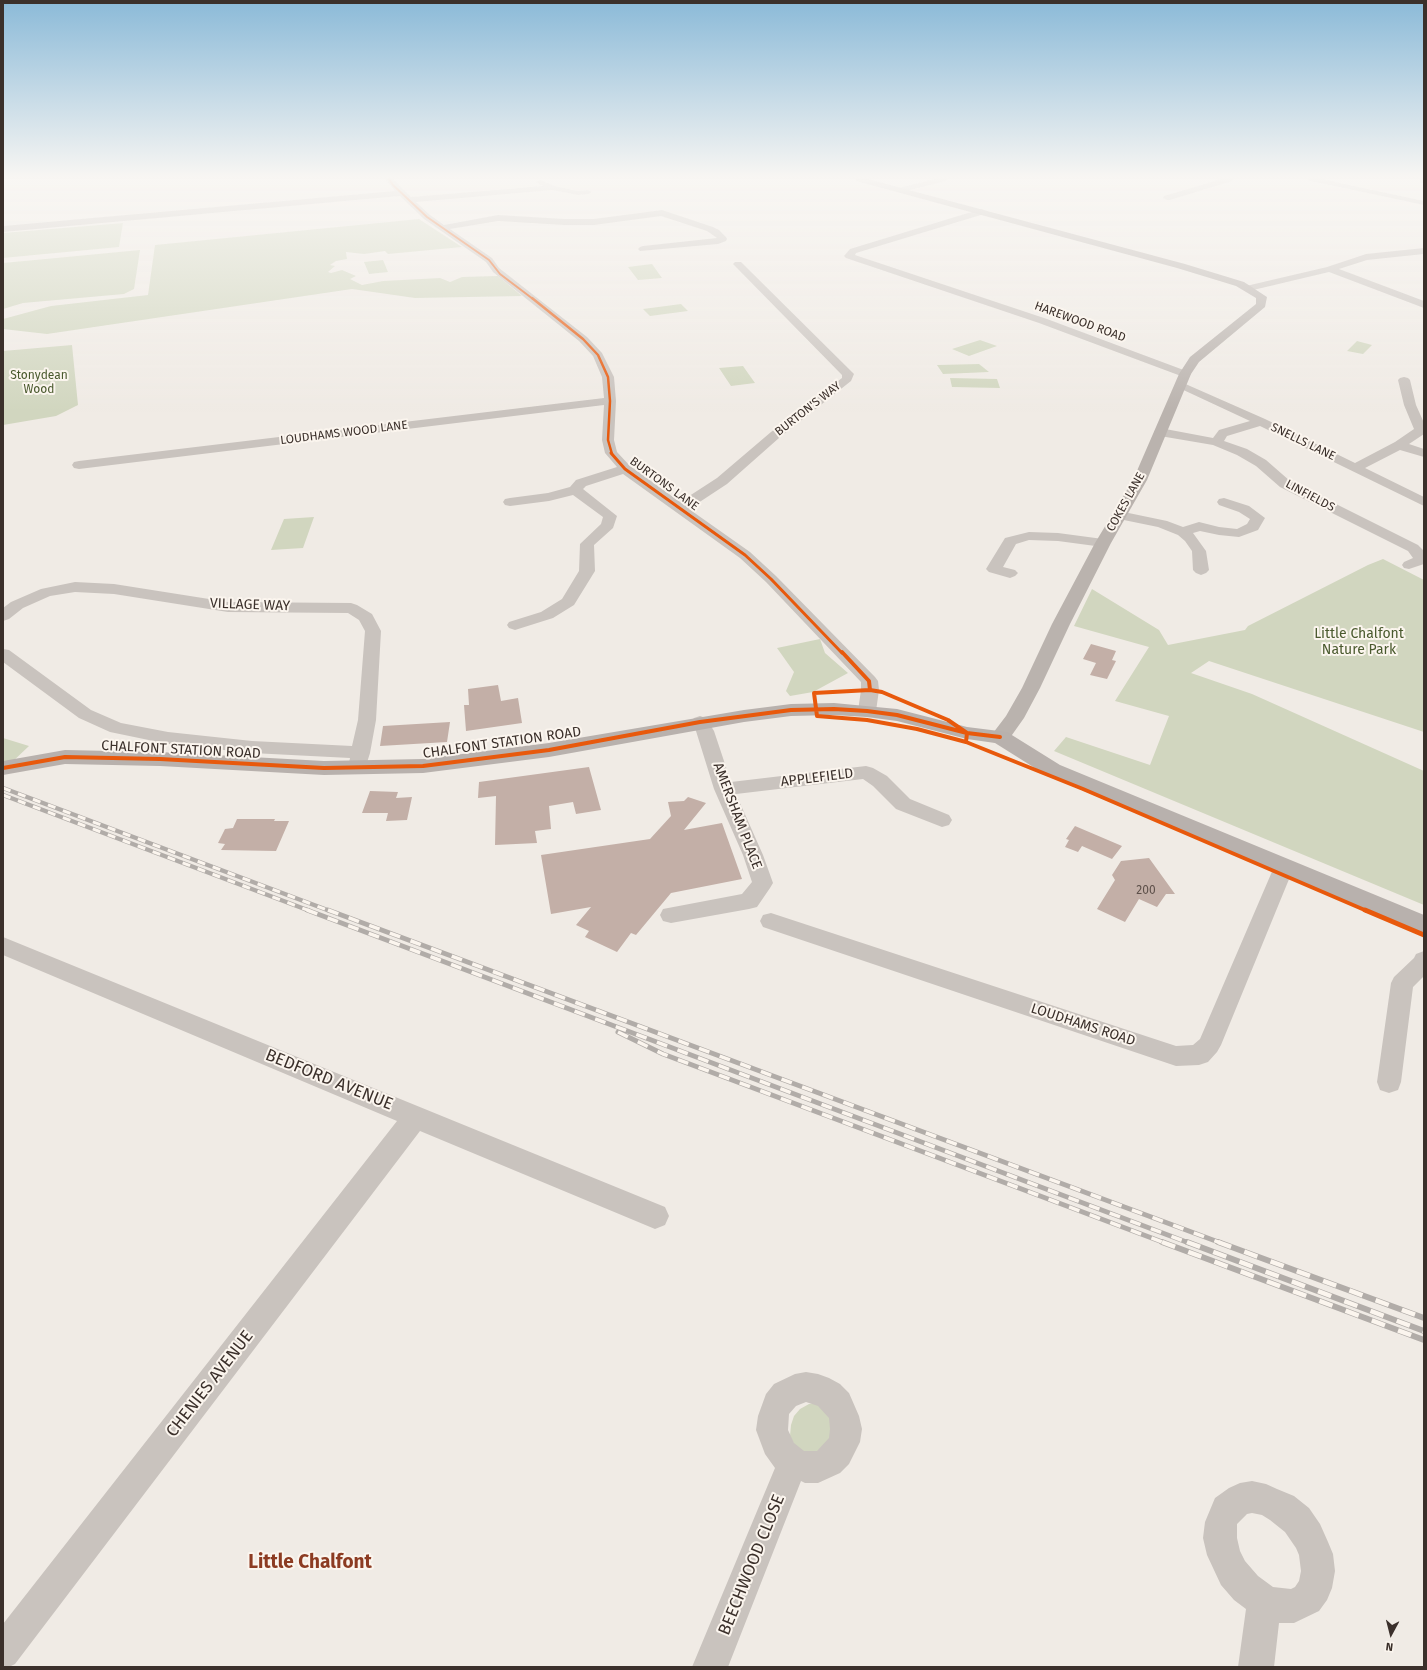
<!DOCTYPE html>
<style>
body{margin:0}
#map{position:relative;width:1427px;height:1670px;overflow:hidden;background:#f0ebe5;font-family:"Fira Sans",sans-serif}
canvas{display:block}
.frame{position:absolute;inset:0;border:4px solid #3b302b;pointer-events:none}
.north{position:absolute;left:1371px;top:1614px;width:40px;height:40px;-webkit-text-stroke:3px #fbf5ee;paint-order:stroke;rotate:187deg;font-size:11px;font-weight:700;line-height:16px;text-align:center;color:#3b302b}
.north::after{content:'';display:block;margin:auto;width:14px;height:18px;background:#3b302b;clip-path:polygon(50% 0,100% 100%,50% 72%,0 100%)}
</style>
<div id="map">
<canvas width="1427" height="1670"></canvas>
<div class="frame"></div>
<div class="north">N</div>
</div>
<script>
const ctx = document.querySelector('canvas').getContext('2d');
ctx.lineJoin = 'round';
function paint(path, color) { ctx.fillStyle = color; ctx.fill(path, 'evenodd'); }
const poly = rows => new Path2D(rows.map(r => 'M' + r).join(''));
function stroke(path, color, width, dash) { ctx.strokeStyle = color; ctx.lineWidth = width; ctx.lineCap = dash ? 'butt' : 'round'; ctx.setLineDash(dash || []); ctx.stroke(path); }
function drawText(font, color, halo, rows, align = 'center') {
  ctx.font = font + ' "Fira Sans",sans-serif'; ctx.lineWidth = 4; ctx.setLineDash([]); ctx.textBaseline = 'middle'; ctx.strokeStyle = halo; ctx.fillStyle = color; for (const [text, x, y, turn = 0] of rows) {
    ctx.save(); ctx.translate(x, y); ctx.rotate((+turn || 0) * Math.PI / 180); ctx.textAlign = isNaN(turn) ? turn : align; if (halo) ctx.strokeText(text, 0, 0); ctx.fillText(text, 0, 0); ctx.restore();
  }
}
paint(poly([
 [419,219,462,247,388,254,385,251,364,254,346,252,347,259,336,261,330,265,335,266,328,272,331,273,342,270,356,276,350,279,362,285,383,281,440,278,450,282,462,277,498,276,522,296,415,298,352,289,47,334,3,329,3,319,51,306,148,295,155,245],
 [123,223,119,247,3,258,3,233],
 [140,250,134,289,124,294,23,303,3,309,3,263],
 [383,260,388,272,369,274,364,262],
 [652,264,662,278,638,280,628,267],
 [681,304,688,311,650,316,643,309],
 [980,340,997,346,969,356,952,349],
 [1357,341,1372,345,1363,354,1347,351],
 [72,345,78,405,56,416,3,425,3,351],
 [979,364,989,372,943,374,937,365],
 [743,366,755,383,731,386,719,368],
 [950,378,997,379,1000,388,952,387],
 [314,517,303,548,271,550,284,519],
 [1383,559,1424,580,1424,732,1209,661,1191,673,1252,694,1424,771,1424,905,1054,751,1066,737,1150,765,1169,716,1115,701,1149,647,1074,626,1092,589,1159,630,1168,645,1245,630,1248,626,1368,565],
 [820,639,825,653,848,673,813,692,790,696,786,691,794,672,777,648],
 [3,738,29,746,10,764,3,762],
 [818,1403,828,1406,844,1446,799,1455,790,1436,791,1425,794,1416,800,1409,809,1404]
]), '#d1d6bf');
paint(poly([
 [1091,644,1116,651,1112,660,1116,661,1107,679,1090,675,1096,663,1083,659],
 [498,685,501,701,518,698,522,723,466,731,464,705,469,705,468,689],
 [450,722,447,742,380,746,383,726],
 [589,767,601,810,576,814,573,802,549,806,551,829,535,831,537,843,495,845,496,796,478,798,479,782],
 [370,791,398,792,396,798,412,797,407,820,386,821,388,813,362,813],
 [688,797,706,803,684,830,722,823,742,879,671,893,636,935,631,933,617,952,585,937,589,931,576,925,591,907,551,914,541,855,650,839,671,816,668,802,684,801],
 [237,819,275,819,274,821,289,821,276,851,221,850,225,844,218,843,225,829,233,828],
 [1075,826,1122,846,1112,859,1082,846,1078,852,1065,847,1069,840,1066,839],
 [1149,858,1175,894,1166,894,1157,907,1139,899,1125,922,1097,909,1115,880,1112,875,1121,861]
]), '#c3afa7');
paint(poly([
 [385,179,393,179,411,197,543,186,536,182,540,180,554,186,578,191,588,190,592,192,588,194,578,195,552,190,416,202,430,215,444,225,498,215,564,219,594,219,662,210,713,227,719,230,726,237,727,239,726,241,718,244,640,251,638,249,640,247,643,246,717,238,707,231,661,216,594,225,564,225,498,221,450,229,492,258,499,268,587,337,602,353,614,377,616,401,614,440,617,452,630,466,680,502,717,478,771,432,842,378,842,375,735,266,733,264,735,262,741,262,852,372,854,374,851,381,779,438,727,484,689,509,750,552,776,576,875,677,878,681,879,690,876,711,873,715,867,717,861,715,858,711,861,690,861,682,766,582,740,558,623,474,586,486,583,489,617,516,613,528,594,545,595,571,574,605,553,618,515,630,509,628,507,625,509,622,541,612,562,599,579,571,580,544,601,524,603,517,573,495,549,501,510,506,505,505,503,502,505,499,510,498,548,493,570,487,576,480,617,467,605,453,602,440,604,405,79,469,74,468,72,465,74,462,79,461,604,398,602,377,593,356,579,341,493,272,486,262,424,219,400,196,3,232,3,226,395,191,385,179],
 [935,179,947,179,946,181,902,192,898,190,899,188,935,179],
 [1222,179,1233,179,1232,181,1170,200,1167,200,1163,198,1164,196,1222,179],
 [1307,179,1321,179,1424,201,1424,205,1311,181,1307,179],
 [1419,179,1424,179,1424,183,1421,183,1419,179],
 [981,209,984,210,985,212,984,214,856,253,855,255,1047,319,1189,372,1191,374,1189,376,1181,376,1039,323,846,258,844,256,850,249,981,209],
 [1424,248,1424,254,1367,260,1339,269,1424,301,1424,308,1329,272,1249,291,1244,288,1246,286,1327,267,1366,254,1424,248],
 [1404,377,1408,378,1410,380,1416,405,1424,423,1424,434,1409,444,1424,449,1424,457,1400,450,1365,468,1424,497,1424,506,1260,426,1227,436,1224,441,1247,449,1266,460,1290,481,1418,545,1424,551,1424,564,1409,569,1404,568,1402,565,1404,562,1413,558,1408,551,1280,487,1256,466,1237,455,1213,445,1160,436,1156,435,1154,432,1156,429,1160,428,1213,438,1219,430,1250,421,1177,387,1175,385,1177,383,1181,382,1265,419,1355,463,1395,442,1414,429,1404,405,1398,380,1400,378,1404,377],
 [1224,498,1249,506,1265,518,1258,530,1239,537,1219,535,1200,531,1193,533,1206,551,1209,570,1206,573,1201,575,1196,573,1193,570,1192,551,1185,541,1178,535,1158,527,1114,518,1112,515,1114,512,1119,511,1167,521,1183,527,1199,522,1219,527,1237,529,1247,524,1250,519,1239,512,1219,505,1217,502,1219,499,1224,498],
 [1029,532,1058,533,1103,539,1108,540,1110,543,1108,546,1103,547,1058,541,1029,540,1016,544,1003,567,1015,570,1018,573,1015,576,1010,578,989,572,986,569,1005,538,1029,532],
 [75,582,114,584,228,602,351,603,357,605,372,614,381,631,376,720,370,753,364,772,357,774,350,772,348,768,350,758,252,753,168,744,110,732,79,718,3,662,3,649,9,650,91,710,121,723,168,732,252,741,352,746,358,720,365,631,359,620,348,613,228,612,114,594,75,592,50,596,23,608,9,619,3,621,3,608,11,602,41,589,75,582],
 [700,716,706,718,714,731,731,782,866,766,873,768,887,776,910,799,949,815,952,820,949,825,942,827,896,809,873,786,863,779,736,794,763,855,773,883,770,888,757,907,749,909,671,923,663,921,660,915,663,909,742,894,752,882,743,855,714,789,696,731,691,722,694,718,700,716],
 [1284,859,1291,862,1294,867,1221,1045,1217,1052,1208,1062,1199,1065,1176,1066,763,927,760,921,763,915,771,913,1176,1046,1193,1045,1200,1039,1274,867,1277,862,1284,859],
 [3,937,665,1207,669,1216,665,1225,655,1229,420,1131,15,1664,9,1667,3,1667,3,1624,397,1121,3,955,3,937],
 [1424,951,1424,976,1413,987,1401,1082,1398,1090,1389,1093,1380,1090,1377,1082,1391,983,1394,977,1414,958,1416,954,1424,951],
 [806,1372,818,1374,829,1378,840,1384,849,1393,859,1416,862,1429,860,1442,849,1464,840,1473,818,1483,805,1483,801,1481,728,1667,692,1667,775,1468,765,1454,756,1430,758,1416,766,1394,774,1384,795,1374,806,1372],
 [806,1402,818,1406,829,1418,830,1429,829,1438,817,1451,804,1451,794,1443,788,1430,789,1414,796,1406,806,1402],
 [1252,1481,1266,1484,1277,1489,1294,1496,1309,1508,1320,1524,1328,1542,1333,1554,1335,1571,1332,1588,1327,1600,1319,1611,1294,1623,1279,1623,1274,1667,1238,1667,1246,1609,1234,1600,1221,1585,1207,1555,1203,1538,1205,1522,1215,1498,1229,1488,1240,1483,1252,1481],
 [1252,1513,1262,1515,1270,1520,1285,1532,1296,1548,1299,1555,1301,1571,1299,1581,1295,1587,1291,1589,1273,1587,1258,1576,1245,1561,1240,1551,1237,1538,1237,1524,1247,1514,1252,1513]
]), '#c9c3be');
paint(poly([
 [855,179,868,179,1185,264,1244,282,1267,297,1265,307,1199,362,1191,374,1147,480,1111,543,1070,624,1040,688,1024,718,1007,742,1000,743,993,742,990,737,1006,716,1022,688,1052,624,1095,543,1133,480,1179,374,1190,357,1256,304,1256,298,1236,286,1177,268,856,181,855,179]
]), '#bab3ae');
paint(poly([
 [834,703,897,709,967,727,1007,732,1060,765,1424,915,1424,934,1046,775,995,743,967,739,897,721,867,717,834,715,791,716,744,722,549,757,423,773,324,775,160,766,65,764,3,775,3,761,65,750,160,752,324,761,423,759,549,743,744,710,791,704,834,703]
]), '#b8b1ad');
const railFar2 = poly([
 [3,788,330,911],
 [3,795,310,911]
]);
const railFar1 = poly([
 [307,910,1189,1243],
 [328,910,1221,1243],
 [618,1032,663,1054,1165,1243]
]);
const rail = poly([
 [1162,1242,1424,1340],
 [1187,1242,1424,1331],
 [1218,1242,1424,1318]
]);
stroke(railFar2, '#b1aca8', 4.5);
stroke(railFar1, '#b1aca8', 5);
stroke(rail, '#b1aca8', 6);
stroke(railFar2, '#fbf5ee', 3, [8]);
stroke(railFar1, '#fbf5ee', 3.5, [11]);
stroke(rail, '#fbf5ee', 4.5, [14]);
stroke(poly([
 [389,179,393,185,427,217,489,260,500,274,533,299]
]), '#e8590c', 2);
stroke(poly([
 [532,298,583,339,598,355,608,377,610,401,608,440,612,454]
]), '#e8590c', 2.5);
stroke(poly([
 [611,453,625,469,745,555,771,579,842,653]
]), '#e8590c', 3);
stroke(poly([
 [842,652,869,681,870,690],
 [870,690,882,692,948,720,967,733,966,742,917,729,867,720,817,716,814,693,870,690],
 [966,742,1083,789,1367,911],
 [3,768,65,757,160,759,324,768,423,766,549,750,700,722,791,710,834,709,867,711,897,715,967,733,1000,737]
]), '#e8590c', 4);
stroke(poly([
 [1365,910,1424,935]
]), '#e8590c', 5);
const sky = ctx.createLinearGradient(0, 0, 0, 412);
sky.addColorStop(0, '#8bbad8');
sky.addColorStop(0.43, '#f8f6f3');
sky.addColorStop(1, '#f8f6f300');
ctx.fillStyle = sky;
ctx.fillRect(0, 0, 1427, 412);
drawText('12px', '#3b302b', '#fbf5ee', [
 ["HAREWOOD ROAD",1080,322,20],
 ["BURTON'S WAY",808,409,-38],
 ["LOUDHAMS WOOD LANE",344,433,-7],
 ["SNELLS LANE",1303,442,26],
 ["BURTONS LANE",664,484,36],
 ["LINFIELDS",1310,496,28],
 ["COKES LANE",1126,502,-61]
]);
drawText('12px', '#4a5a2e', '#fbf5ee', [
 ["Stonydean",39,376],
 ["Wood",39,390]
]);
drawText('12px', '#5d504a', null, [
 ["200",1146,891]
]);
drawText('14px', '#3b302b', '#fbf5ee', [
 ["VILLAGE WAY",250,605,2],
 ["CHALFONT STATION ROAD",502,743,-8],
 ["CHALFONT STATION ROAD",181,750,3],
 ["APPLEFIELD",817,778,-7],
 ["AMERSHAM PLACE",737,816,69],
 ["LOUDHAMS ROAD",1083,1025,18]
]);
drawText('14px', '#4a5a2e', '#fbf5ee', [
 ["Little Chalfont",1359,634],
 ["Nature Park",1359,650]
]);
drawText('17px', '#3b302b', '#fbf5ee', [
 ["BEDFORD AVENUE",329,1080,22],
 ["CHENIES AVENUE",210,1384,-52],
 ["BEECHWOOD CLOSE",752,1565,-68]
]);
drawText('bold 19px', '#8c3b22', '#fbf5ee', [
 ["Little Chalfont",310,1563]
]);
</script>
